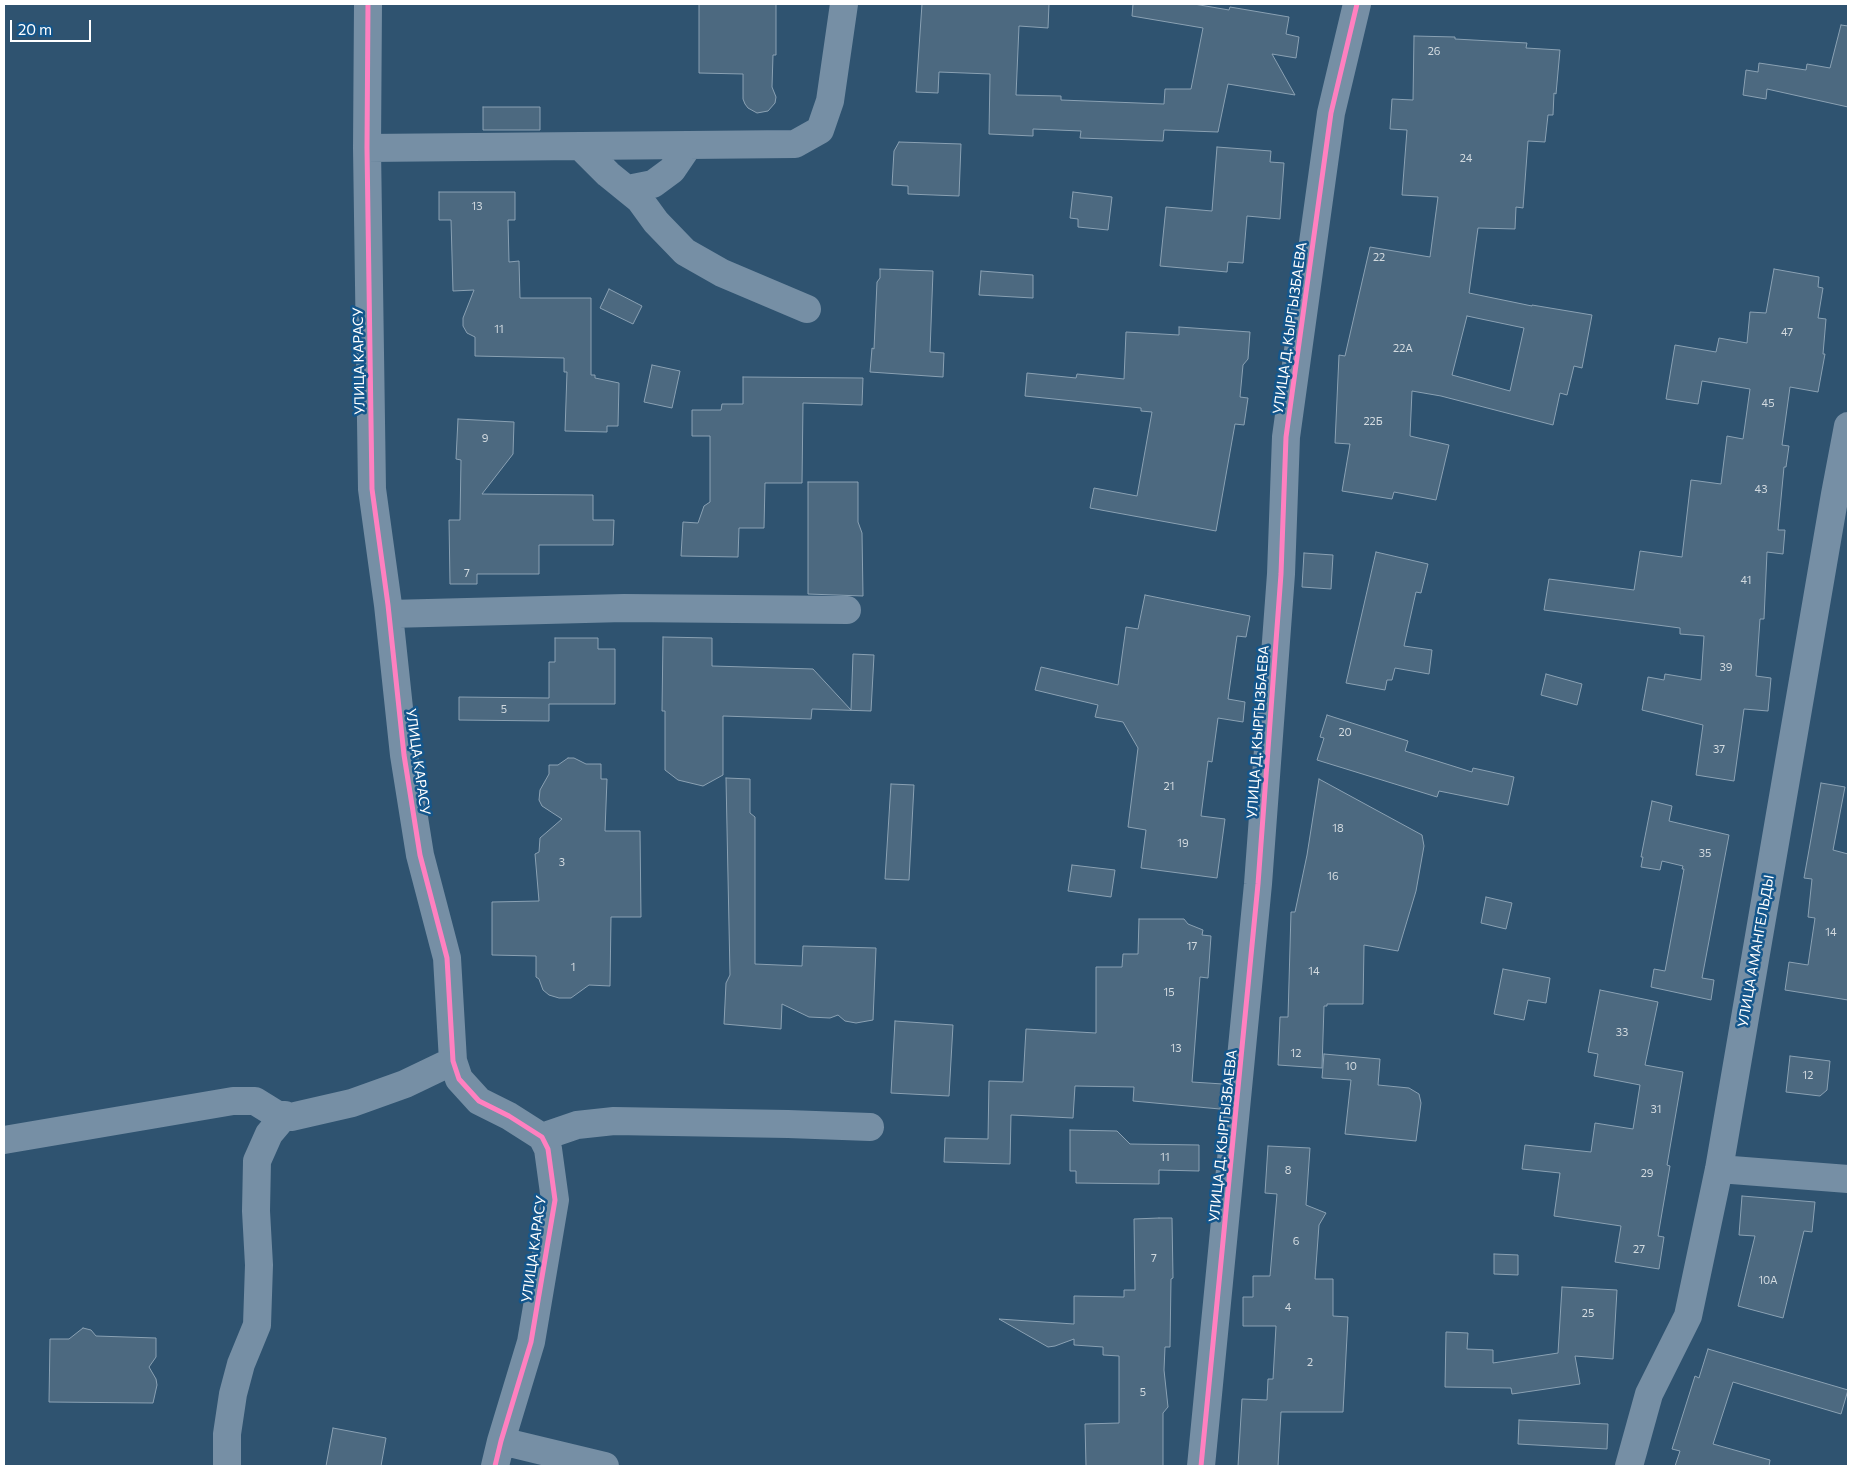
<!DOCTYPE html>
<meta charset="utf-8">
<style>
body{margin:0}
#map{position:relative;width:1852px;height:1470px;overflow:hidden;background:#2f5370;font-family:Commissioner,sans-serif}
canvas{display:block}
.frame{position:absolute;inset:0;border:5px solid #fff;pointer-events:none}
.scale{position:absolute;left:10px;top:20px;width:81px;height:22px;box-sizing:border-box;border:2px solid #fff;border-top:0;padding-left:6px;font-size:15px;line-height:18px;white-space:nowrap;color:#fff;-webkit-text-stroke:4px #14568b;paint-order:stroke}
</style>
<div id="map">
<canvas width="1852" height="1470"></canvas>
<div class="frame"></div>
<div class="scale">20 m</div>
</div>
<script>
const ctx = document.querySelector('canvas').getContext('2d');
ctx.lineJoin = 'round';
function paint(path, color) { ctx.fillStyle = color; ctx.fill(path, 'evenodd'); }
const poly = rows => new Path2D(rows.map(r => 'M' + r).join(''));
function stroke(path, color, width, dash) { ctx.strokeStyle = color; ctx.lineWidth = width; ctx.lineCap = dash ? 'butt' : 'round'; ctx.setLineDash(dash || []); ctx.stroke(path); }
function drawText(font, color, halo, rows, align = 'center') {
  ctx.font = font + ' Commissioner,sans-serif'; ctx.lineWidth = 5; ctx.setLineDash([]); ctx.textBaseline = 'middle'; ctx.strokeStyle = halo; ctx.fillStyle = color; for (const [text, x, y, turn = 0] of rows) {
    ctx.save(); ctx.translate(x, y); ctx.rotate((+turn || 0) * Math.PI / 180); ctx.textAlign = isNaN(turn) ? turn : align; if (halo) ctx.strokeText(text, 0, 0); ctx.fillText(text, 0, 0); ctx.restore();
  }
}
const building = poly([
 [699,4,776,4,776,55,773,55,772,87,776,97,775,103,768,111,757,113,748,108,745,104,743,99,743,74,699,73,699,4],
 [922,4,1049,4,1048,28,1019,26,1016,95,1061,96,1061,100,1164,104,1165,89,1191,89,1203,28,1132,16,1133,4,1194,4,1229,10,1230,7,1289,17,1286,34,1299,37,1296,58,1272,54,1295,95,1228,84,1218,132,1164,130,1163,141,1080,138,1081,131,1033,129,1033,136,989,134,990,74,939,72,938,93,916,92,922,4],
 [1841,25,1848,26,1848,107,1767,89,1766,99,1743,95,1746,70,1758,72,1759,63,1806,70,1807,64,1830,68,1841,25],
 [1414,36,1455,37,1455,39,1527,43,1526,48,1560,50,1556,94,1554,93,1553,115,1548,115,1545,142,1528,141,1523,208,1516,207,1515,229,1478,228,1469,293,1532,306,1532,305,1592,315,1582,368,1574,366,1567,395,1560,393,1553,425,1441,396,1412,391,1410,436,1449,445,1436,500,1394,492,1392,499,1342,491,1350,444,1335,443,1339,355,1345,356,1370,247,1430,257,1438,197,1402,195,1407,130,1390,129,1392,99,1413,100,1414,36],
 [1467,316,1524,328,1510,391,1452,375,1467,316],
 [483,107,540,107,540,130,483,130,483,107],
 [899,142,961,144,959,196,908,194,908,186,892,185,894,151,899,142],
 [1217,147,1271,151,1270,162,1284,163,1280,219,1247,216,1243,263,1228,262,1227,272,1160,266,1166,207,1212,211,1217,147],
 [439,192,515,192,515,220,508,220,509,262,519,261,520,298,591,298,591,375,595,375,595,378,619,383,618,426,607,426,607,432,565,431,567,372,564,372,564,358,475,356,475,337,467,333,463,326,463,318,474,290,453,291,451,220,439,220,439,192],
 [1073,192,1112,197,1108,230,1078,227,1078,219,1070,218,1073,192],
 [880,269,933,271,930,352,944,353,943,377,870,372,872,348,874,349,877,282,880,278,880,269],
 [1774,269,1819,277,1818,287,1823,288,1818,318,1826,319,1823,354,1825,354,1818,392,1790,387,1782,445,1789,446,1786,467,1784,467,1778,530,1785,530,1783,554,1767,552,1764,619,1760,619,1756,676,1771,678,1768,711,1744,709,1734,781,1696,775,1703,725,1642,710,1648,677,1664,680,1665,674,1701,680,1704,636,1680,634,1680,628,1544,610,1549,579,1634,590,1640,551,1682,557,1691,480,1721,484,1727,436,1743,439,1750,389,1702,381,1698,404,1666,399,1675,345,1716,352,1719,338,1747,343,1750,312,1766,313,1774,269],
 [981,271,1033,275,1033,298,979,295,981,271],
 [609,289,642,306,633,324,600,308,609,289],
 [1179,327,1250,332,1248,359,1243,365,1240,397,1248,398,1244,425,1235,424,1216,531,1090,508,1094,488,1137,496,1152,412,1141,411,1141,408,1025,396,1027,373,1076,378,1077,374,1124,379,1126,332,1179,335,1179,327],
 [652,365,680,371,672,408,644,402,652,365],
 [743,377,863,378,862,405,803,403,802,483,765,483,764,528,739,528,738,557,681,556,683,522,698,523,704,506,710,502,710,436,692,436,692,410,721,410,722,404,743,404,743,377],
 [458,419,514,422,513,454,482,494,593,495,593,520,614,520,613,545,539,545,539,574,477,574,477,584,450,584,449,520,460,520,461,460,456,459,458,419],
 [808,482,858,482,858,522,862,533,863,596,808,594,808,482],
 [1376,552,1428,564,1421,593,1416,592,1404,646,1432,650,1429,674,1395,668,1392,680,1387,680,1385,690,1346,683,1376,552],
 [1304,553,1333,555,1331,589,1302,587,1304,553],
 [1145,595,1250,616,1246,637,1237,636,1228,699,1245,702,1243,722,1218,718,1212,762,1208,761,1201,816,1225,819,1217,878,1141,868,1146,830,1128,827,1138,748,1123,722,1095,717,1098,705,1035,690,1041,667,1118,685,1126,627,1138,629,1145,595],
 [663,637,712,638,712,666,813,669,851,710,853,654,874,655,871,711,812,709,811,719,723,716,723,775,703,786,678,780,665,770,665,711,662,711,663,637],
 [555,638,598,638,598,649,615,649,615,704,549,704,549,721,459,720,459,697,549,698,549,662,555,662,555,638],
 [1546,674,1582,684,1577,705,1541,695,1546,674],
 [1327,715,1408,741,1405,751,1472,772,1473,768,1514,777,1508,805,1439,791,1437,797,1317,760,1324,738,1320,737,1327,715],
 [568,758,574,758,586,764,601,764,601,779,607,779,605,831,640,831,641,917,611,917,610,986,589,985,571,998,559,998,549,995,543,990,539,979,536,977,536,956,492,955,492,902,539,901,535,854,539,852,540,838,562,819,542,806,539,800,540,790,549,774,549,765,558,765,568,758],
 [726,778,750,779,750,813,755,817,755,964,802,966,803,946,876,948,873,1020,856,1023,845,1021,838,1015,830,1018,809,1017,782,1004,781,1029,724,1024,726,983,730,975,726,778],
 [1319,779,1422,835,1424,846,1416,891,1398,951,1364,945,1363,1004,1327,1004,1327,1006,1324,1006,1322,1068,1278,1065,1280,1017,1288,1017,1291,912,1295,912,1307,855,1319,779],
 [1821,783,1845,787,1833,850,1848,854,1848,1000,1785,990,1789,962,1808,965,1815,918,1808,917,1812,879,1804,878,1821,783],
 [891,784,914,785,909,880,885,879,891,784],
 [1652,801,1672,806,1669,821,1729,835,1702,978,1714,980,1711,1000,1651,987,1654,969,1665,971,1684,869,1682,869,1683,866,1662,861,1660,870,1641,867,1643,857,1641,857,1652,801],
 [1072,865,1115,870,1111,897,1068,891,1072,865],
 [1486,897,1512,903,1506,929,1481,923,1486,897],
 [1139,919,1184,919,1188,924,1203,930,1202,935,1211,936,1208,978,1200,977,1192,1082,1223,1084,1220,1109,1133,1101,1134,1087,1075,1086,1073,1118,1011,1115,1010,1164,944,1162,945,1138,988,1139,989,1081,1023,1082,1026,1029,1096,1033,1096,967,1122,967,1123,954,1138,954,1139,919],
 [1503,969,1550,978,1546,1003,1528,1000,1524,1020,1494,1014,1503,969],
 [1600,990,1658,1002,1645,1065,1683,1072,1667,1165,1670,1166,1658,1236,1664,1237,1659,1269,1615,1262,1621,1226,1554,1216,1560,1173,1522,1169,1525,1145,1591,1152,1595,1123,1633,1129,1640,1085,1594,1076,1598,1054,1588,1052,1600,990],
 [895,1021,953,1025,949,1096,891,1093,895,1021],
 [1324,1054,1380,1059,1378,1085,1409,1088,1419,1094,1421,1103,1416,1141,1345,1134,1351,1080,1322,1078,1324,1054],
 [1790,1056,1830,1061,1827,1090,1820,1096,1786,1092,1790,1056],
 [1070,1130,1117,1131,1130,1144,1199,1145,1199,1171,1159,1170,1159,1184,1076,1183,1076,1171,1070,1171,1070,1130],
 [1268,1146,1310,1148,1306,1205,1326,1213,1319,1225,1315,1279,1333,1279,1333,1316,1348,1317,1343,1412,1281,1412,1278,1466,1238,1466,1242,1399,1267,1400,1268,1379,1273,1379,1276,1326,1243,1326,1243,1297,1253,1297,1253,1276,1270,1276,1277,1194,1265,1193,1268,1146],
 [1742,1196,1815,1202,1812,1232,1804,1231,1783,1318,1738,1306,1755,1236,1739,1235,1742,1196],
 [1159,1218,1172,1218,1173,1278,1171,1279,1170,1347,1165,1347,1164,1370,1168,1407,1163,1413,1163,1466,1086,1466,1085,1424,1119,1423,1119,1356,1103,1355,1103,1347,1074,1345,1074,1339,1055,1346,1048,1347,999,1319,1074,1324,1074,1296,1124,1297,1124,1290,1135,1290,1134,1219,1159,1218],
 [1494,1254,1518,1255,1518,1275,1494,1274,1494,1254],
 [1562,1287,1617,1290,1613,1359,1575,1356,1580,1384,1512,1394,1511,1388,1445,1387,1446,1332,1468,1333,1467,1349,1493,1350,1493,1363,1558,1353,1562,1287],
 [83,1328,91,1330,96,1336,156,1338,156,1357,149,1367,156,1379,157,1385,153,1403,49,1402,50,1339,69,1339,83,1328],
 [1708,1349,1848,1390,1841,1414,1733,1382,1713,1444,1770,1460,1769,1466,1675,1466,1680,1451,1672,1449,1695,1376,1699,1378,1708,1349],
 [1519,1420,1608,1424,1607,1449,1518,1444,1519,1420],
 [333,1428,386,1438,381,1466,326,1466,333,1428]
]);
paint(building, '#4c6980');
stroke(building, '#8aa1b3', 1);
stroke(poly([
 [368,4,367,148,372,489,388,605,404,755,420,855,447,958,453,1061,459,1079,479,1101,509,1116,542,1137,548,1149,555,1200,531,1342,501,1441,495,1466],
 [580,146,608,174,640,200,656,222,685,252,722,273,807,309],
 [367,148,795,144,820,130,830,101,844,4],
 [628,189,653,184,672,170,689,145],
 [389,614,624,608,847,610],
 [542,1137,577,1125,614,1121,788,1124,870,1127],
 [4,1140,233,1101,255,1101,276,1114,291,1117,352,1103,405,1084,453,1061],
 [1719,1169,1848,1179],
 [501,1441,605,1466],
 [227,1466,227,1434,233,1394,241,1364,257,1325,259,1265,256,1211,257,1161,269,1134,285,1115],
 [1201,1466,1258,884,1281,574,1286,437,1331,113,1357,4],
 [1629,1466,1649,1394,1688,1316,1719,1169,1835,494,1848,426]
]), '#768fa5', 28);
stroke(poly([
 [368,4,367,148,372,489,388,605,404,755,420,855,447,958,453,1061,459,1079,479,1101,509,1116,542,1137,548,1149,555,1200,531,1342,501,1441,495,1466],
 [1201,1466,1258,884,1281,574,1286,437,1331,113,1357,4]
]), '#ff80c0', 5);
drawText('11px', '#d2dadf', null, [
 ["26",1434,51],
 ["24",1466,158],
 ["13",477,206],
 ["22",1379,257],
 ["11",499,329],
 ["47",1787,332],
 ["22А",1403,348],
 ["45",1768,403],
 ["22Б",1373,421],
 ["9",485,438],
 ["43",1761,489],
 ["7",467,573],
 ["41",1746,580],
 ["39",1726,667],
 ["5",504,709],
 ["20",1345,732],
 ["37",1719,749],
 ["21",1169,786],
 ["18",1338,828],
 ["19",1183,843],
 ["35",1705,853],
 ["3",562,862],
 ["16",1333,876],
 ["14",1831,932],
 ["17",1192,946],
 ["1",573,967],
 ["14",1314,971],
 ["15",1169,992],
 ["33",1622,1032],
 ["13",1176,1048],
 ["12",1296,1053],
 ["10",1351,1066],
 ["12",1808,1075],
 ["31",1656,1109],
 ["11",1165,1157],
 ["8",1288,1170],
 ["29",1647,1173],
 ["6",1296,1241],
 ["27",1639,1249],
 ["7",1154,1258],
 ["10А",1768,1280],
 ["4",1288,1307],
 ["25",1588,1313],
 ["2",1310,1362],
 ["5",1143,1392]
]);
drawText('14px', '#fff', '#14568b', [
 ["УЛИЦА Д. КЫРГЫЗБАЕВА",1290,328,-82],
 ["УЛИЦА КАРАСУ",359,361,-91],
 ["УЛИЦА Д. КЫРГЫЗБАЕВА",1258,732,-86],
 ["УЛИЦА КАРАСУ",418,762,82],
 ["УЛИЦА АМАНГЕЛЬДЫ",1756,951,-80],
 ["УЛИЦА Д. КЫРГЫЗБАЕВА",1223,1136,-84],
 ["УЛИЦА КАРАСУ",534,1249,-82]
]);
</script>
